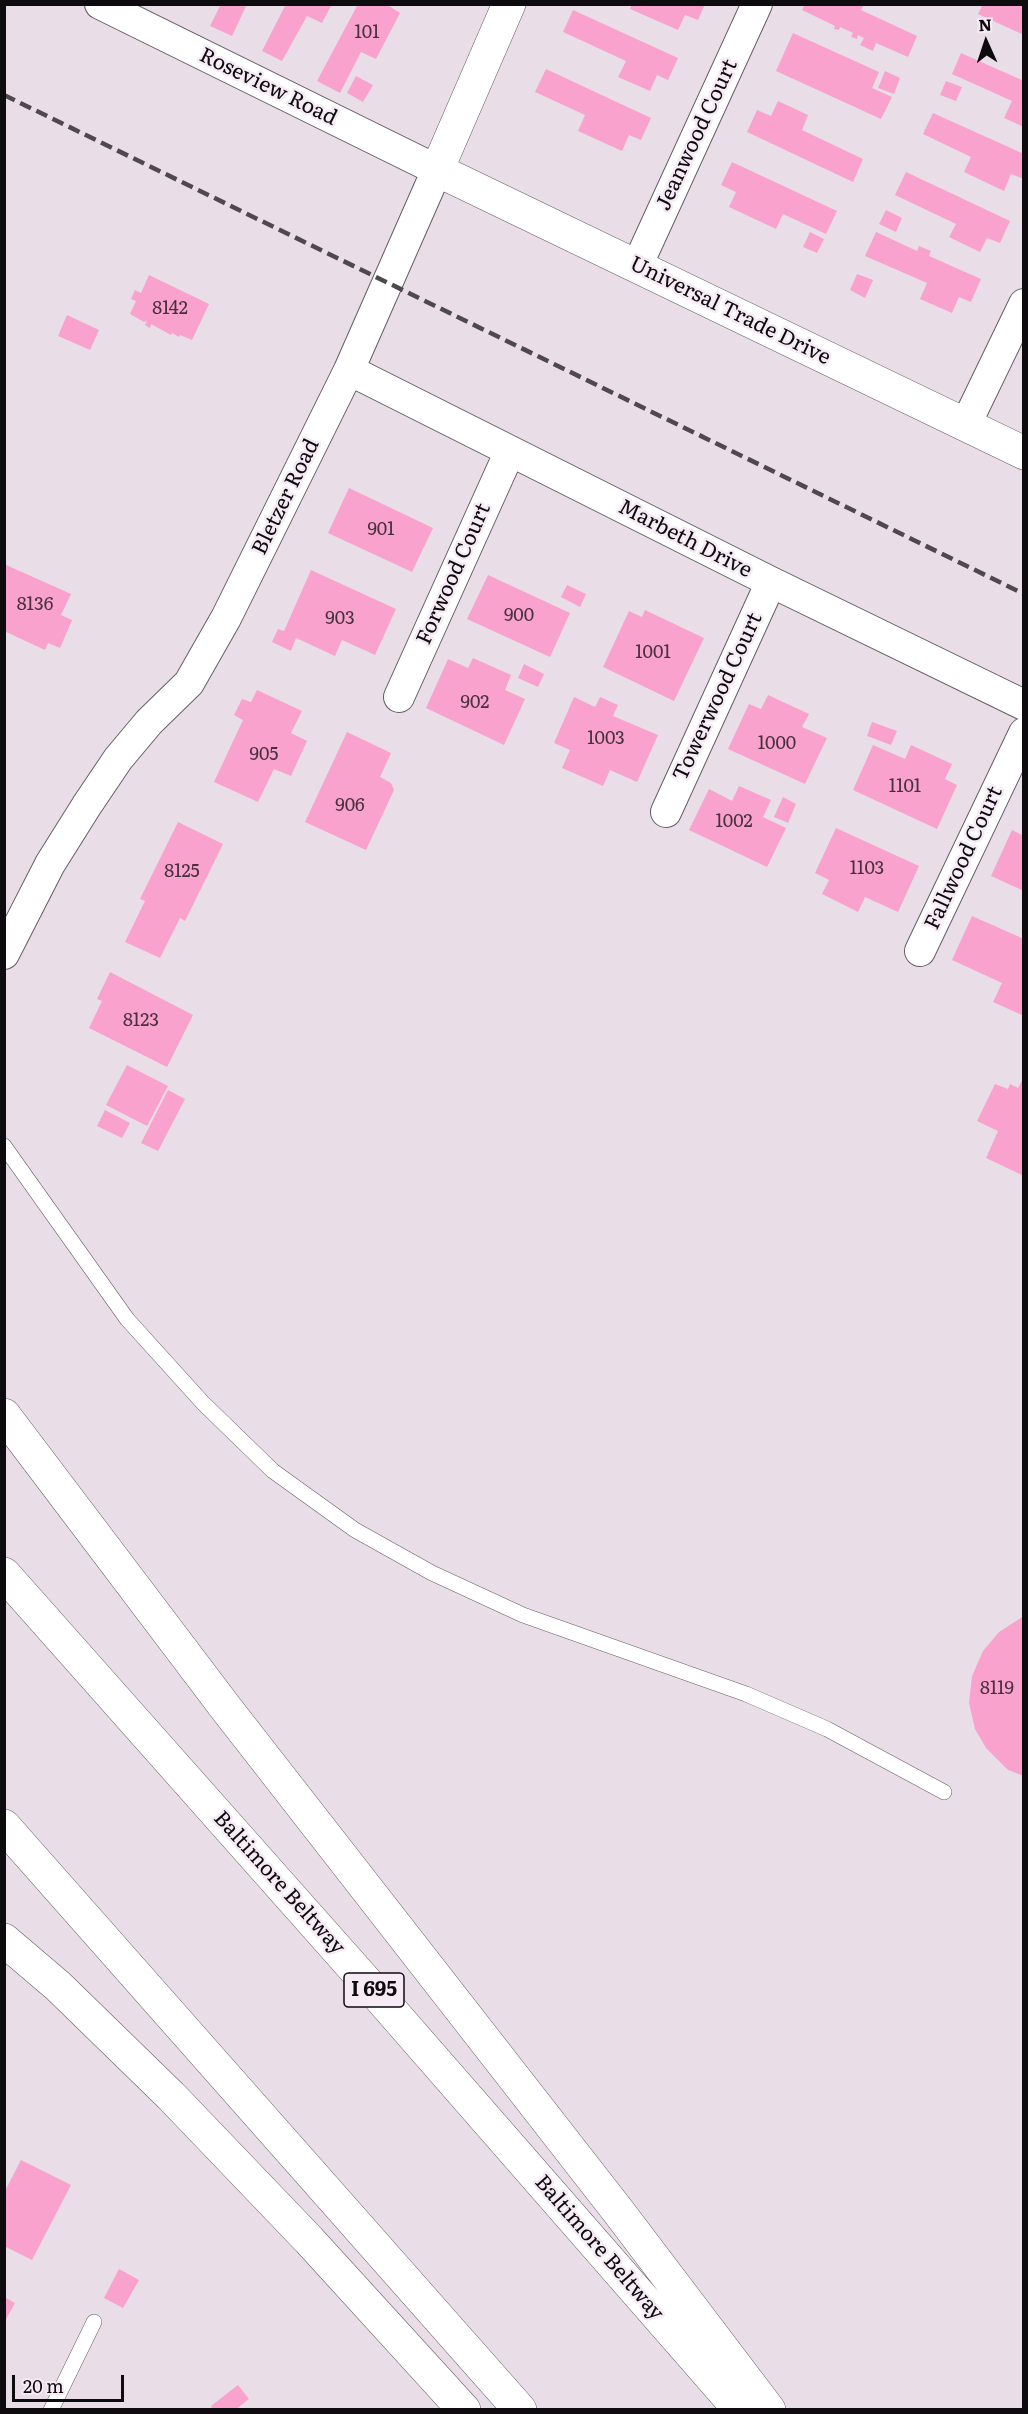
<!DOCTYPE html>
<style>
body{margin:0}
#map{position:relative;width:1028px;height:2414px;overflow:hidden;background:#e9dee8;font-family:Literata,serif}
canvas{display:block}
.frame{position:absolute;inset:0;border:6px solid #0e0b0e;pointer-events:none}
.north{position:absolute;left:956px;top:12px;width:60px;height:60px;-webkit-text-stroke:4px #f6ebf5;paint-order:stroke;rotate:357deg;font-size:16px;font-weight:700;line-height:24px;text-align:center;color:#0e0b0e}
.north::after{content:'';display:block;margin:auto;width:21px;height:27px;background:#0e0b0e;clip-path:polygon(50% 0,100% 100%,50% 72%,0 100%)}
.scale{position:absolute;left:12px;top:2375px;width:112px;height:27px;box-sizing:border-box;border:3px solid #0e0b0e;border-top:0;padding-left:8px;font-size:18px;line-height:21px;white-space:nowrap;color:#0e0b0e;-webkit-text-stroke:4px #f6ebf5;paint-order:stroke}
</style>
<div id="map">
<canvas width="1028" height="2414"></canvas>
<div class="frame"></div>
<div class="north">N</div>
<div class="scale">20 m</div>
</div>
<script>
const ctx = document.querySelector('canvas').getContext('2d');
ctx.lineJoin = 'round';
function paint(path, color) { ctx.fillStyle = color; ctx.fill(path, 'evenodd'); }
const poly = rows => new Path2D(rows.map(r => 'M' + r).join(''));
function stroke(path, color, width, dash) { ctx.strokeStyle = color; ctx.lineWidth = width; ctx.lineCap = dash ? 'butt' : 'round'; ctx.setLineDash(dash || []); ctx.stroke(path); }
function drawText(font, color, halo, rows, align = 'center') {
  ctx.font = font + ' Literata,serif'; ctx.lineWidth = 5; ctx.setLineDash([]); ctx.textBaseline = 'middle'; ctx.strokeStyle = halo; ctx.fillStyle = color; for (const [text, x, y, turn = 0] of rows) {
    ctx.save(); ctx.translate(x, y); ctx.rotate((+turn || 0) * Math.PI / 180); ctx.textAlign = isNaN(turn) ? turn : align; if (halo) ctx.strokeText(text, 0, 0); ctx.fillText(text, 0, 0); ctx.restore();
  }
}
paint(poly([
 [221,4,247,4,232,36,210,26],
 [286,4,332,4,322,23,307,16,282,61,262,51],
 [358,4,386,4,400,13,376,59,361,52,340,93,317,81],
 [632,4,705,4,698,20,685,15,678,30,630,9],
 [805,4,864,4,861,10,917,36,908,57,876,43,873,51,860,45,864,38,858,35,857,39,851,37,853,33,840,27,839,30,834,29,835,26,802,10],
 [983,4,1024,4,1024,35,978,14],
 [573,10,678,58,668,80,657,75,650,91,618,77,626,61,563,32],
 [793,33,879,72,872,88,892,97,881,119,776,71],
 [961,53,1024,81,1024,127,1004,118,1012,101,952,74],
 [546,69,651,118,641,140,629,135,622,151,578,131,585,115,535,92],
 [885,71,900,78,894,94,878,88],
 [356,76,373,85,363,102,347,93],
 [946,81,962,87,956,101,940,95],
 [778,101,808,115,802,130,863,159,853,182,747,132,757,110,771,116],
 [933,113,1024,154,1024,179,1011,174,1004,191,964,172,971,157,923,134],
 [732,162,837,211,826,234,783,214,776,229,729,207,736,192,721,185],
 [906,172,1010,221,1000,243,987,238,980,252,949,237,956,224,895,195],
 [886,210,902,218,896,232,879,224],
 [810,232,824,239,817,253,803,247],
 [876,232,917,251,919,246,931,251,929,256,981,279,971,302,959,297,952,313,920,299,927,283,865,256],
 [857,274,873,280,865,298,850,290],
 [149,275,209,304,192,340,180,335,179,337,172,333,171,335,151,324,150,328,145,325,147,321,144,322,130,314,136,301,131,299,135,290,141,293],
 [67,315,99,330,90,350,58,336],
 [349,488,433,528,412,572,328,533],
 [4,564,71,594,61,615,72,620,60,648,48,643,45,650,4,631],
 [311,570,396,609,375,655,342,640,335,656,296,638,291,651,272,642,278,629,284,631],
 [488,575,570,613,550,657,467,619],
 [567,585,586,594,580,607,561,597],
 [645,610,704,638,674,701,603,667,629,611,642,617],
 [473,658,511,675,505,690,525,699,504,745,426,708,448,659,468,668],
 [524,664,544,674,538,687,518,678],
 [257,690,302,711,291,733,307,741,291,776,274,769,258,802,214,782,243,720,234,715,242,699,251,702],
 [768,695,809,714,802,727,827,738,805,784,728,749,749,704,761,709],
 [574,697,595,707,600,697,618,705,613,716,658,735,637,782,610,770,603,786,562,768,570,750,554,743],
 [872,722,897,731,891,745,867,736],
 [347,732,391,753,380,777,391,783,394,790,366,850,305,822],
 [873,745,905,759,911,745,952,764,945,779,957,785,937,829,853,790],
 [739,786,771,800,763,817,786,828,767,867,689,830,709,789,732,801],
 [783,797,796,804,788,823,774,817],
 [178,822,223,844,185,921,180,918,160,958,125,942,145,901,140,899],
 [836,828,919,866,898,912,865,897,858,912,822,894,829,880,815,873],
 [1012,830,1024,836,1024,891,991,876],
 [972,916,1024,939,1024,1016,993,1002,1002,983,952,960],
 [110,972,193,1015,167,1067,89,1028,102,1001,97,999],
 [127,1065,168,1086,147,1126,106,1105],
 [1024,1077,1024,1176,986,1158,998,1131,977,1121,995,1084,1008,1089,1010,1084,1018,1088],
 [168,1090,185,1099,158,1151,141,1143],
 [105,1110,130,1123,122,1138,97,1126],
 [1024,1616,1024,1776,1008,1770,986,1748,975,1729,969,1703,972,1676,983,1651,999,1632],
 [21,2160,71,2185,32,2260,4,2246,4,2193],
 [119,2269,139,2280,123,2308,104,2298],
 [4,2297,15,2303,4,2323],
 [238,2385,249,2399,235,2410,213,2410,211,2406]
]), '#f8a2cd');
const service = poly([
 [4,1146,127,1319,203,1403,273,1471,355,1530,432,1573,523,1615,746,1694,827,1729,944,1792],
 [51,2410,94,2322]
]);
const minor = poly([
 [637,266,757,4],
 [349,370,771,582,1024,705],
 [966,424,1024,304],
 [399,697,510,451],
 [666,812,771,582],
 [920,951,1024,733],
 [4,954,50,864,87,805,118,759,149,722,189,683,226,618,349,370,437,170,100,4]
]);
const tertiary = poly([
 [509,4,437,170,1024,453]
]);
const motorway = poly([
 [4,1415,225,1707,618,2211,769,2410],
 [4,1574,375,1992,740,2410],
 [4,1826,520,2410],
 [4,1940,58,1986,171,2096,309,2240,464,2410]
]);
stroke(service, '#655d65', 16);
stroke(minor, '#655d65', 32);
stroke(tertiary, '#655d65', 34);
stroke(motorway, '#655d65', 34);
stroke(service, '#fff', 15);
stroke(minor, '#fff', 30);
stroke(tertiary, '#fff', 33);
stroke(motorway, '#fff', 33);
stroke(poly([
 [4,95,1024,594]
]), '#4e494e', 4.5, [12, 6]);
drawText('18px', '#48313e', null, [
 ["101",367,33],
 ["8142",170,309],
 ["901",381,530],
 ["8136",35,605],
 ["900",519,616],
 ["903",340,619],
 ["1001",653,653],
 ["902",475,703],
 ["1003",606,739],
 ["1000",777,744],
 ["905",264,755],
 ["1101",905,787],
 ["906",350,806],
 ["1002",734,822],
 ["1103",867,869],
 ["8125",182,872],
 ["8123",141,1021],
 ["8119",997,1689]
]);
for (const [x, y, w] of [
 [374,1990,60]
]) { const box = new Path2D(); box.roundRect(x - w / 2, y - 17, w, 34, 4.5); ctx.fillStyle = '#f6ebf5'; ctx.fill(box); stroke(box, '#0e0b0e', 1.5); }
drawText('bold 20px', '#0e0b0e', null, [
 ["I 695",374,1990]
]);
drawText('21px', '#0e0b0e', '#f6ebf5', [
 ["Roseview Road",268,87,26],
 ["Jeanwood Court",697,135,-65],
 ["Universal Trade Drive",730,311,26],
 ["Bletzer Road",286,497,-64],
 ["Marbeth Drive",685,539,27],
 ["Forwood Court",454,574,-66],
 ["Towerwood Court",718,697,-65],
 ["Fallwood Court",964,858,-65],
 ["Baltimore Beltway",279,1883,48],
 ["Baltimore Beltway",599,2248,49]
]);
</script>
